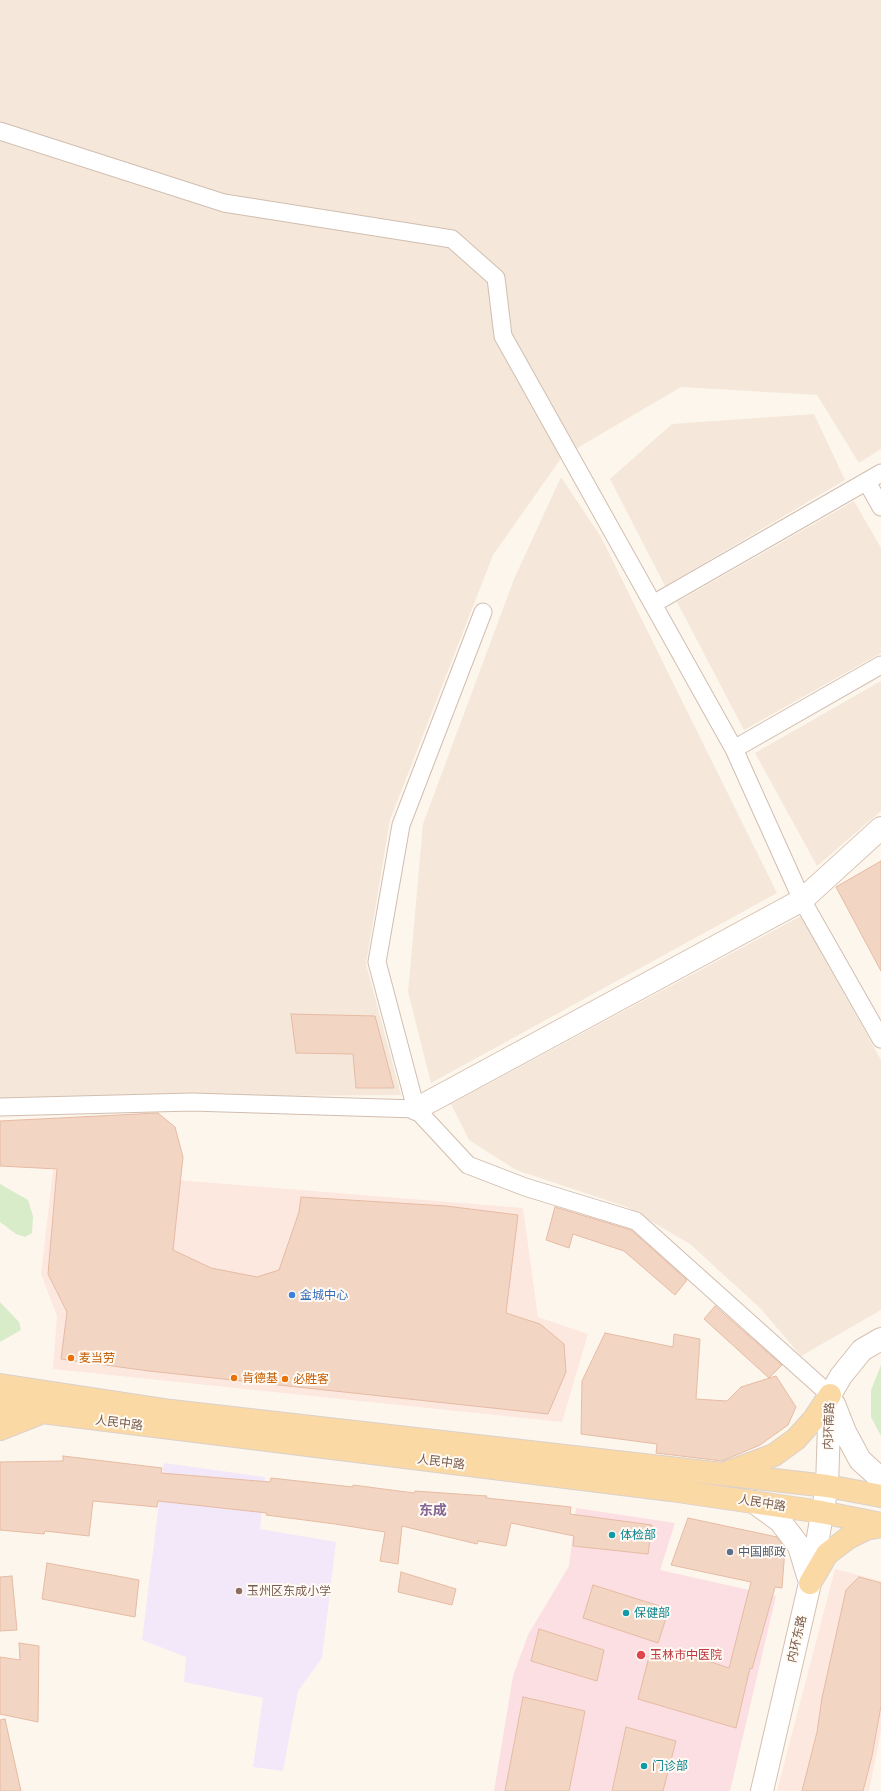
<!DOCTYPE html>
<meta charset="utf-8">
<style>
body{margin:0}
canvas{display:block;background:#fdf6ec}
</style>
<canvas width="881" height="1791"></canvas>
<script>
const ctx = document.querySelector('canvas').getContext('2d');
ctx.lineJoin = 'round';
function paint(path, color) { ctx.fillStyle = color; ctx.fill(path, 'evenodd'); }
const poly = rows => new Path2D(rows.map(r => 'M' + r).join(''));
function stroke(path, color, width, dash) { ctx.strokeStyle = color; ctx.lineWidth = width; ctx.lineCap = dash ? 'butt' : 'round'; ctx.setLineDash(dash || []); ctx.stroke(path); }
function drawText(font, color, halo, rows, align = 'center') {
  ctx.font = font + ' "Golos Text","Noto Sans SC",sans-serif'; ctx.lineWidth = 4; ctx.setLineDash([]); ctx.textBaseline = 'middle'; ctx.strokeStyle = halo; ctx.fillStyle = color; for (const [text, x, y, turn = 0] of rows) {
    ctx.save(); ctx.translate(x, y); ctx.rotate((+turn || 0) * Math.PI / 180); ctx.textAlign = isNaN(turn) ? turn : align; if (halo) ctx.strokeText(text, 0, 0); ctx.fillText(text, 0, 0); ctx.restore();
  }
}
paint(poly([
 [0,0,881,0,881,449,859,463,817,395,681,387,562,457,493,555,390,820,366,964,401,1095,0,1098],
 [814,414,845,480,665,586,610,479,672,424],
 [561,477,601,537,777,893,431,1083,408,992,423,824,514,579],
 [854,501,881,548,881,653,744,730,677,602],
 [881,681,881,811,817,866,755,753],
 [801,916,881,1060,881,1310,801,1356,761,1309,690,1244,627,1207,516,1170,469,1140,451,1104]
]), '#f5e8da');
paint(poly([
 [53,1170,523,1208,538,1317,588,1334,562,1422,53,1369,57,1316,41,1274],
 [835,1569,881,1581,881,1731,869,1791,777,1791]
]), '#fde8e0');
paint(poly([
 [164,1463,265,1477,260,1529,336,1542,322,1658,298,1691,283,1771,253,1767,263,1698,184,1682,186,1657,142,1640]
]), '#f3e8fa');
paint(poly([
 [576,1508,675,1523,660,1570,776,1596,730,1791,494,1791,513,1676,528,1635,569,1566]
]), '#fbdfe3');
paint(poly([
 [0,1184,28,1200,33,1216,32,1233,25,1237,16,1234,0,1222],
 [0,1302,19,1322,21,1330,0,1342],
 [881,1365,881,1436,871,1417,871,1390]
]), '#d8ecc9');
const building = poly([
 [881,861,881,971,836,887,881,861],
 [291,1014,375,1016,394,1088,356,1088,353,1054,296,1053,291,1014],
 [158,1113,175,1127,183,1157,173,1250,211,1268,257,1277,279,1270,299,1212,301,1197,446,1206,518,1215,506,1313,540,1324,564,1344,566,1372,548,1414,149,1371,61,1359,67,1312,48,1274,57,1169,0,1166,0,1121,158,1113],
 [555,1207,631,1230,687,1280,675,1295,624,1251,573,1234,569,1248,546,1240,555,1207],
 [715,1306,782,1365,769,1378,704,1319,715,1306],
 [605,1333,673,1347,674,1334,700,1339,696,1399,727,1401,741,1387,776,1376,796,1407,788,1425,760,1445,722,1461,656,1453,657,1444,581,1434,582,1381,605,1333],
 [63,1456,162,1468,161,1473,270,1482,271,1478,353,1487,353,1485,414,1493,415,1491,487,1496,486,1498,571,1507,570,1514,652,1525,648,1554,573,1546,574,1536,511,1523,506,1546,478,1541,477,1544,402,1526,398,1564,380,1561,385,1532,335,1524,266,1515,267,1513,158,1501,157,1507,93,1501,89,1536,45,1531,44,1534,0,1530,0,1462,63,1461,63,1456],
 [688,1518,777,1537,785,1549,782,1588,775,1587,752,1669,750,1668,736,1728,638,1699,649,1657,678,1656,699,1658,729,1668,751,1582,671,1565,688,1518],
 [47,1563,139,1580,135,1617,42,1599,47,1563],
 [401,1572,456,1589,452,1605,398,1592,401,1572],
 [12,1576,17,1630,0,1631,0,1577,12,1576],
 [859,1577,881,1583,881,1706,872,1756,863,1791,802,1791,817,1732,822,1698,846,1590,859,1577],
 [593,1585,669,1609,658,1643,583,1618,593,1585],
 [539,1629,604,1650,597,1681,531,1661,539,1629],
 [19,1643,39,1646,38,1722,0,1714,0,1657,20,1660,19,1643],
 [523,1697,585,1711,569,1791,505,1791,523,1697],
 [5,1719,21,1791,0,1791,0,1720,5,1719],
 [626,1727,676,1741,663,1791,612,1791,626,1727]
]);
paint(building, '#f3d5c3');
stroke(building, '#e6bba3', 1);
const street = poly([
 [0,131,224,203,452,239,496,278,503,336,734,749,802,900,881,1039],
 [867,482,881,507],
 [653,604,881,473],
 [483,612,401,825,377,962,416,1109,468,1165,525,1187,636,1221,830,1395],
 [734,749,881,665],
 [0,1107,192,1102,416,1109]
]);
const secondary = poly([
 [416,1109,802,900,881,828],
 [834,1404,845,1432,860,1460,881,1479],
 [754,1502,780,1521,799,1546,808,1576],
 [762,1791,810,1583,827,1486,830,1395,841,1376,862,1350,881,1339]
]);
const primary = poly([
 [0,1385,171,1411,827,1486,881,1496],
 [0,1407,671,1490,821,1512,881,1524],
 [0,1429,38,1414],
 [728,1472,774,1455,796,1439,814,1419,830,1395],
 [810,1583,827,1554,848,1538,866,1529,881,1526]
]);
stroke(street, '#d1beb0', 19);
stroke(secondary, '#d6c0b0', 24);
stroke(primary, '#dad1cd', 24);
stroke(street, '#fff', 17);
stroke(secondary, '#fff', 22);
stroke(primary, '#fbd9a5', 22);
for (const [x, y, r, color] of [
 [292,1295,4,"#3f7fe0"],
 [71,1358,4,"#e8710a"],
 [234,1378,4,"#e8710a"],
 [285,1379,4,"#e8710a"],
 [612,1535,4,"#0f9aa8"],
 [730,1552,4,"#5c6f8a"],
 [239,1591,4,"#8d6e63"],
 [626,1613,4,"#0f9aa8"],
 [641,1655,5,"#e0444e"],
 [644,1766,4,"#0f9aa8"]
]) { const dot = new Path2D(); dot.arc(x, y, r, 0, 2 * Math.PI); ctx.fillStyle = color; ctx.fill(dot); stroke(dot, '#fffaf3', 1.5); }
drawText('12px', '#366cbe', '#fffaf3', [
 ["金城中心",300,1295]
], 'left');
drawText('12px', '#c56008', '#fffaf3', [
 ["麦当劳",79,1358],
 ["肯德基",242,1378],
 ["必胜客",293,1379]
], 'left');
drawText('12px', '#7a5c4d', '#fffaf3', [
 ["人民中路",119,1423,7],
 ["内环南路",829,1426,-88],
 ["人民中路",441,1462,7],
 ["人民中路",762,1503,9],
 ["内环东路",797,1639,-77]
]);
drawText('12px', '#0d838f', '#fffaf3', [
 ["体检部",620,1535],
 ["保健部",634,1613],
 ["门诊部",652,1766]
], 'left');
drawText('12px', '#4e5e75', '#fffaf3', [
 ["中国邮政",738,1552]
], 'left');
drawText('12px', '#785e54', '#fffaf3', [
 ["玉州区东成小学",247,1591]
], 'left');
drawText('12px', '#be3a42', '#fffaf3', [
 ["玉林市中医院",650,1655]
], 'left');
drawText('bold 14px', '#846695', '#fffaf3', [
 ["东成",433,1511]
]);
</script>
